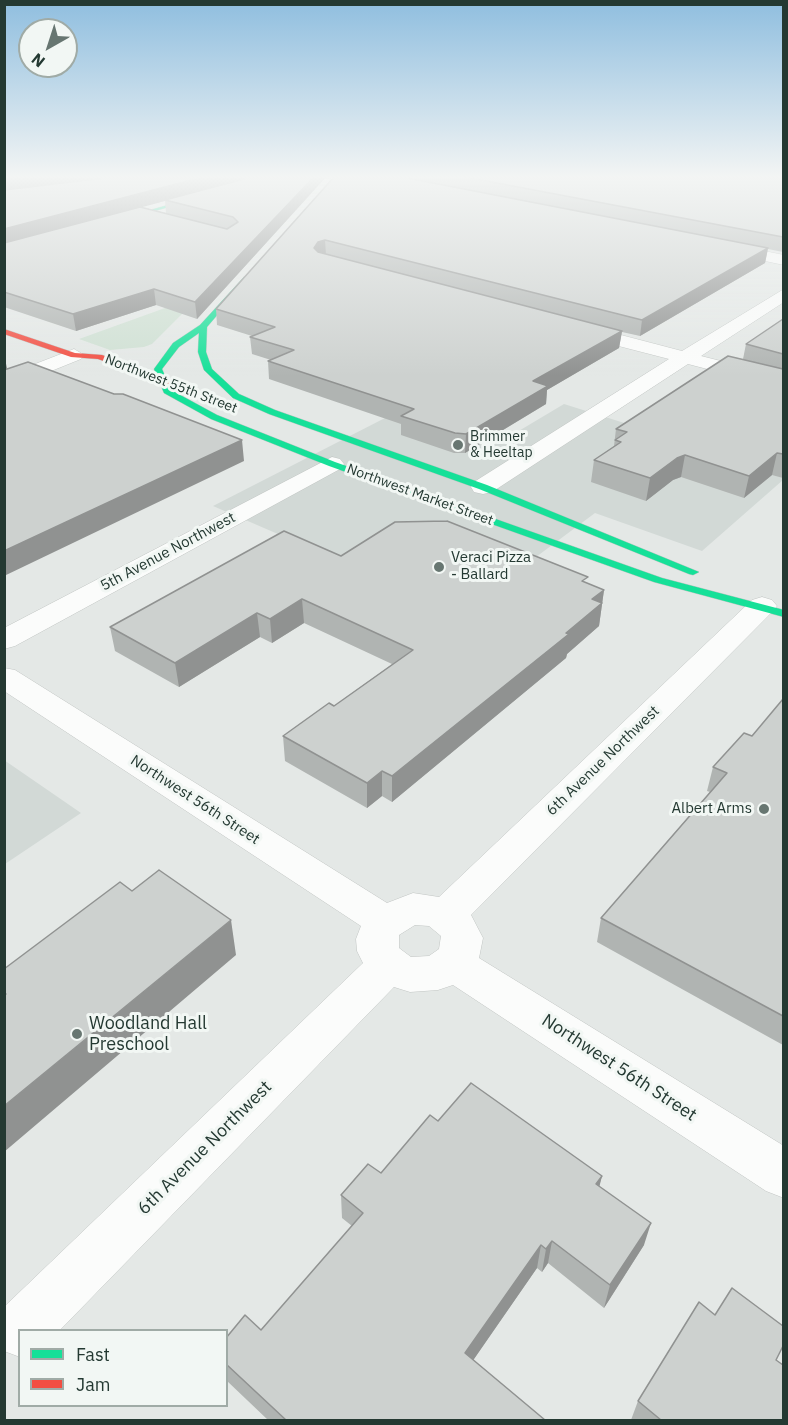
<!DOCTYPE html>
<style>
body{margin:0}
#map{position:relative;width:788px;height:1425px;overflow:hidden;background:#e4e8e6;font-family:"IBM Plex Sans",sans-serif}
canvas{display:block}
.frame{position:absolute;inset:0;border:6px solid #243932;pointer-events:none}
.legend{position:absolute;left:18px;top:1329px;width:210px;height:78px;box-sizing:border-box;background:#f2f7f4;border:2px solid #a0aba6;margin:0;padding:8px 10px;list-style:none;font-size:18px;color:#243932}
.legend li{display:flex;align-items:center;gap:12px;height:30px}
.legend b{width:30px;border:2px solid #a0aba6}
.north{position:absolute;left:18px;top:18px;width:60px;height:60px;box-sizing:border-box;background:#f2f7f4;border:2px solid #a0aba6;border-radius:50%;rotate:219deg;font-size:16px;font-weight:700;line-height:24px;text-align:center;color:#243932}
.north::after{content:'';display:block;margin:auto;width:21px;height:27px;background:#677671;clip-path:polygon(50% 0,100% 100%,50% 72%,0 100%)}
</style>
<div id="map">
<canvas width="788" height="1425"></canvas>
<div class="frame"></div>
<ul class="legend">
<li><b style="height:8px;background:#16e098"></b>Fast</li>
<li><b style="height:8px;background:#f24e42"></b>Jam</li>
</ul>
<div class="north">N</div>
</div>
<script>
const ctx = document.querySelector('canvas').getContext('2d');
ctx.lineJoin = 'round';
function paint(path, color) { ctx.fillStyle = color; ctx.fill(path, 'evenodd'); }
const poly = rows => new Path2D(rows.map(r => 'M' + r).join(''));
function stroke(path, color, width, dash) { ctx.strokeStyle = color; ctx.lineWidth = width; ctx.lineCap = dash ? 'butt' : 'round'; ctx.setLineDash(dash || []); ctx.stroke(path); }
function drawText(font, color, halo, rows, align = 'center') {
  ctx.font = font + ' "IBM Plex Sans",sans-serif'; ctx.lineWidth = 6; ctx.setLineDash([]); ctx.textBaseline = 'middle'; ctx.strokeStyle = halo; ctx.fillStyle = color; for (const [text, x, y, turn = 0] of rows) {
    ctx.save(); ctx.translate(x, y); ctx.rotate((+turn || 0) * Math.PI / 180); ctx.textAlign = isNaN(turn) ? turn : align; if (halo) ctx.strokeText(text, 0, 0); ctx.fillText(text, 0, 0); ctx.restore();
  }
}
paint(poly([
 [564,404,783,473,783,480,702,551,595,513,461,613,213,506,385,418,435,415,507,438],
 [4,760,81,813,5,864,4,864]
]), '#d2d9d6');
paint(poly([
 [201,295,152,344,144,347,110,350,79,339]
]), '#cfe0d3');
const street = poly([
 [724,243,784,255,784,265,718,251,716,248,724,243],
 [784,289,784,302,701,356,784,377,784,389,688,364,492,492,483,494,474,492,471,487,474,482,669,359,572,334,570,330,572,326,579,324,682,351,784,289],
 [74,349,84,355,81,359,4,390,4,376,74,349],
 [332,457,340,459,344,464,340,469,15,646,4,649,4,628,332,457],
 [762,597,772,600,777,606,772,612,471,915,483,938,479,958,784,1146,784,1198,766,1191,453,985,438,990,410,992,394,987,60,1330,20,1330,20,1357,4,1351,4,1307,363,963,357,951,356,939,361,926,4,691,4,668,15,670,387,903,413,893,439,897,752,600,762,597],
 [415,925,429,926,441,936,439,949,429,956,411,957,399,948,399,935,415,925]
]);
const fast = poly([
 [268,177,276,177,112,223,107,222,268,177],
 [244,277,249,278,207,327,206,352,212,369,239,394,275,410,487,485,699,572,693,575,689,574,479,489,269,414,233,398,204,370,198,352,199,333,179,347,162,369,171,390,217,415,335,462,662,578,784,610,784,617,654,582,329,466,211,419,164,393,154,369,173,343,200,325,244,277]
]);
const jam = poly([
 [4,329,75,353,102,355,181,384,174,386,98,359,71,357,4,334,4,329]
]);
stroke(street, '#c1c5c3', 1);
stroke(fast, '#c0c5c3', 1);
stroke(jam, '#c0c5c3', 1);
paint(street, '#fbfcfb');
paint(fast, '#16e098');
paint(jam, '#f24e42');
paint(poly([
 [4,177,326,177,197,319,156,305,76,331,4,307],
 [165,201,166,213,141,207],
 [334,177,783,177,783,252,768,249,765,263,640,336,622,332,619,348,547,390,546,404,465,453,454,453,401,435,401,424,269,379,268,361,271,360,252,354,250,337,252,336,217,325,216,309],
 [783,319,783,478,772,475,744,498,681,477,673,480,646,501,591,482,594,460,614,446,616,429,743,359,746,344],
 [341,556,587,583,604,590,599,626,567,654,566,658,392,802,382,796,367,808,285,761,283,736,334,706,392,664,304,623,272,643,260,637,179,687,115,651,110,627],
 [783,699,783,1045,597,942,601,918,710,792,707,791,713,767,752,736],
 [438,1121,602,1176,599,1186,644,1245,604,1308,548,1263,542,1272,537,1268,473,1360,545,1420,268,1420,226,1380,226,1338,261,1330,352,1226,342,1218,341,1195,381,1173],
 [715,1315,776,1360,783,1420,631,1420,638,1401]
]), '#b0b4b2');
paint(poly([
 [4,177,121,177,4,191],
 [203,177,252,177,4,245,4,229],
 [314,177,326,177,197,319,195,302],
 [325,240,326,255,318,257,314,248,318,242],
 [768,248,765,263,640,336,642,320],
 [154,289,156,305,76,331,73,314],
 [622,331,619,348,547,390,546,404,465,453,466,434,533,381],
 [4,355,8,372,4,374],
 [242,440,244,461,4,576,4,551],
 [777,453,772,475,744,498,749,476],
 [685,455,681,477,673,480,646,501,650,478,677,458],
 [604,590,599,626,567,654,566,658,392,802,392,776,566,633,592,599],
 [302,599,304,623,272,643,270,619],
 [257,613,260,637,179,687,175,663],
 [382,771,382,796,367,808,367,783],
 [231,920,236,955,4,1152,4,1106],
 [602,1176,596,1200,596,1184],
 [651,1223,644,1245,604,1308,610,1285],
 [552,1241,548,1263,542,1272,546,1249],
 [541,1245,537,1268,463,1375,465,1353]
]), '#909291');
const building = poly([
 [113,177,203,177,4,229,4,190,113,177],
 [251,177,314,177,195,302,154,289,73,314,4,292,4,243,140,207,227,229,238,222,233,217,165,200,251,177],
 [334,177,402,177,768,248,642,320,325,240,318,242,314,248,318,252,622,331,533,381,548,386,466,434,455,433,401,416,414,409,268,361,294,350,250,337,275,327,216,309,334,177],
 [465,177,783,177,783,237,465,177],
 [783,319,783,354,746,344,783,319],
 [728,356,783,369,783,454,777,453,749,476,685,455,677,458,650,478,594,460,621,442,615,440,627,432,616,429,728,356],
 [28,362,114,394,123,394,242,440,4,551,4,370,28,362],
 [447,521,588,577,582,581,604,590,592,599,602,603,566,633,569,634,392,776,382,771,367,783,283,736,329,703,334,706,413,650,302,599,270,619,257,613,175,663,110,627,284,531,341,556,395,522,447,521],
 [783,699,783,1016,601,918,727,773,713,767,744,733,752,736,783,699],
 [159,870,231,920,4,1106,4,995,6,994,4,992,4,969,120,882,132,891,159,870],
 [471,1083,602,1176,596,1184,651,1223,610,1285,552,1241,546,1249,541,1245,465,1353,545,1420,286,1420,226,1364,226,1338,245,1315,261,1330,363,1213,341,1195,368,1164,381,1173,430,1115,438,1121,471,1083],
 [732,1288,783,1326,783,1346,776,1360,783,1365,783,1420,661,1420,638,1401,699,1302,715,1315,732,1288]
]);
paint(building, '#cdd1cf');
stroke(building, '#909291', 1.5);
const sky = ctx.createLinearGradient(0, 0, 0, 376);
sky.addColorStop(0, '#8fbedf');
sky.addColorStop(0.47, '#f3f5f4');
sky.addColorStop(1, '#f3f5f400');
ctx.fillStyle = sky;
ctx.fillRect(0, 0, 788, 376);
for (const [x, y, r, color] of [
 [458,445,6,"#677671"],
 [439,567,6,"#677671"],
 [764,809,6,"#677671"],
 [77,1034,6,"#677671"]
]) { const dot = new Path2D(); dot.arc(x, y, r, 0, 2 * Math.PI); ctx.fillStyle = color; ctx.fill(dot); stroke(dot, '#f2f7f4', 2); }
drawText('14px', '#243932', '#f2f7f4', [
 ["Northwest 55th Street",171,384,21],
 ["Northwest Market Street",420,495,20]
]);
drawText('14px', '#243932', '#f2f7f4', [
 ["Brimmer",470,437],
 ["& Heeltap",470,453]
], 'left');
drawText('15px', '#243932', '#f2f7f4', [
 ["5th Avenue Northwest",168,552,-28],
 ["6th Avenue Northwest",603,761,-44],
 ["Northwest 56th Street",195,800,33]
]);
drawText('15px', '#243932', '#f2f7f4', [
 ["Veraci Pizza",451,558],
 ["- Ballard",451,575],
 ["Albert Arms",752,809,"right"]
], 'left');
drawText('18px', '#243932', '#f2f7f4', [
 ["Woodland Hall",89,1024],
 ["Preschool",89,1045]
], 'left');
drawText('18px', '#243932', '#f2f7f4', [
 ["Northwest 56th Street",619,1068,33],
 ["6th Avenue Northwest",205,1148,-45]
]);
</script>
